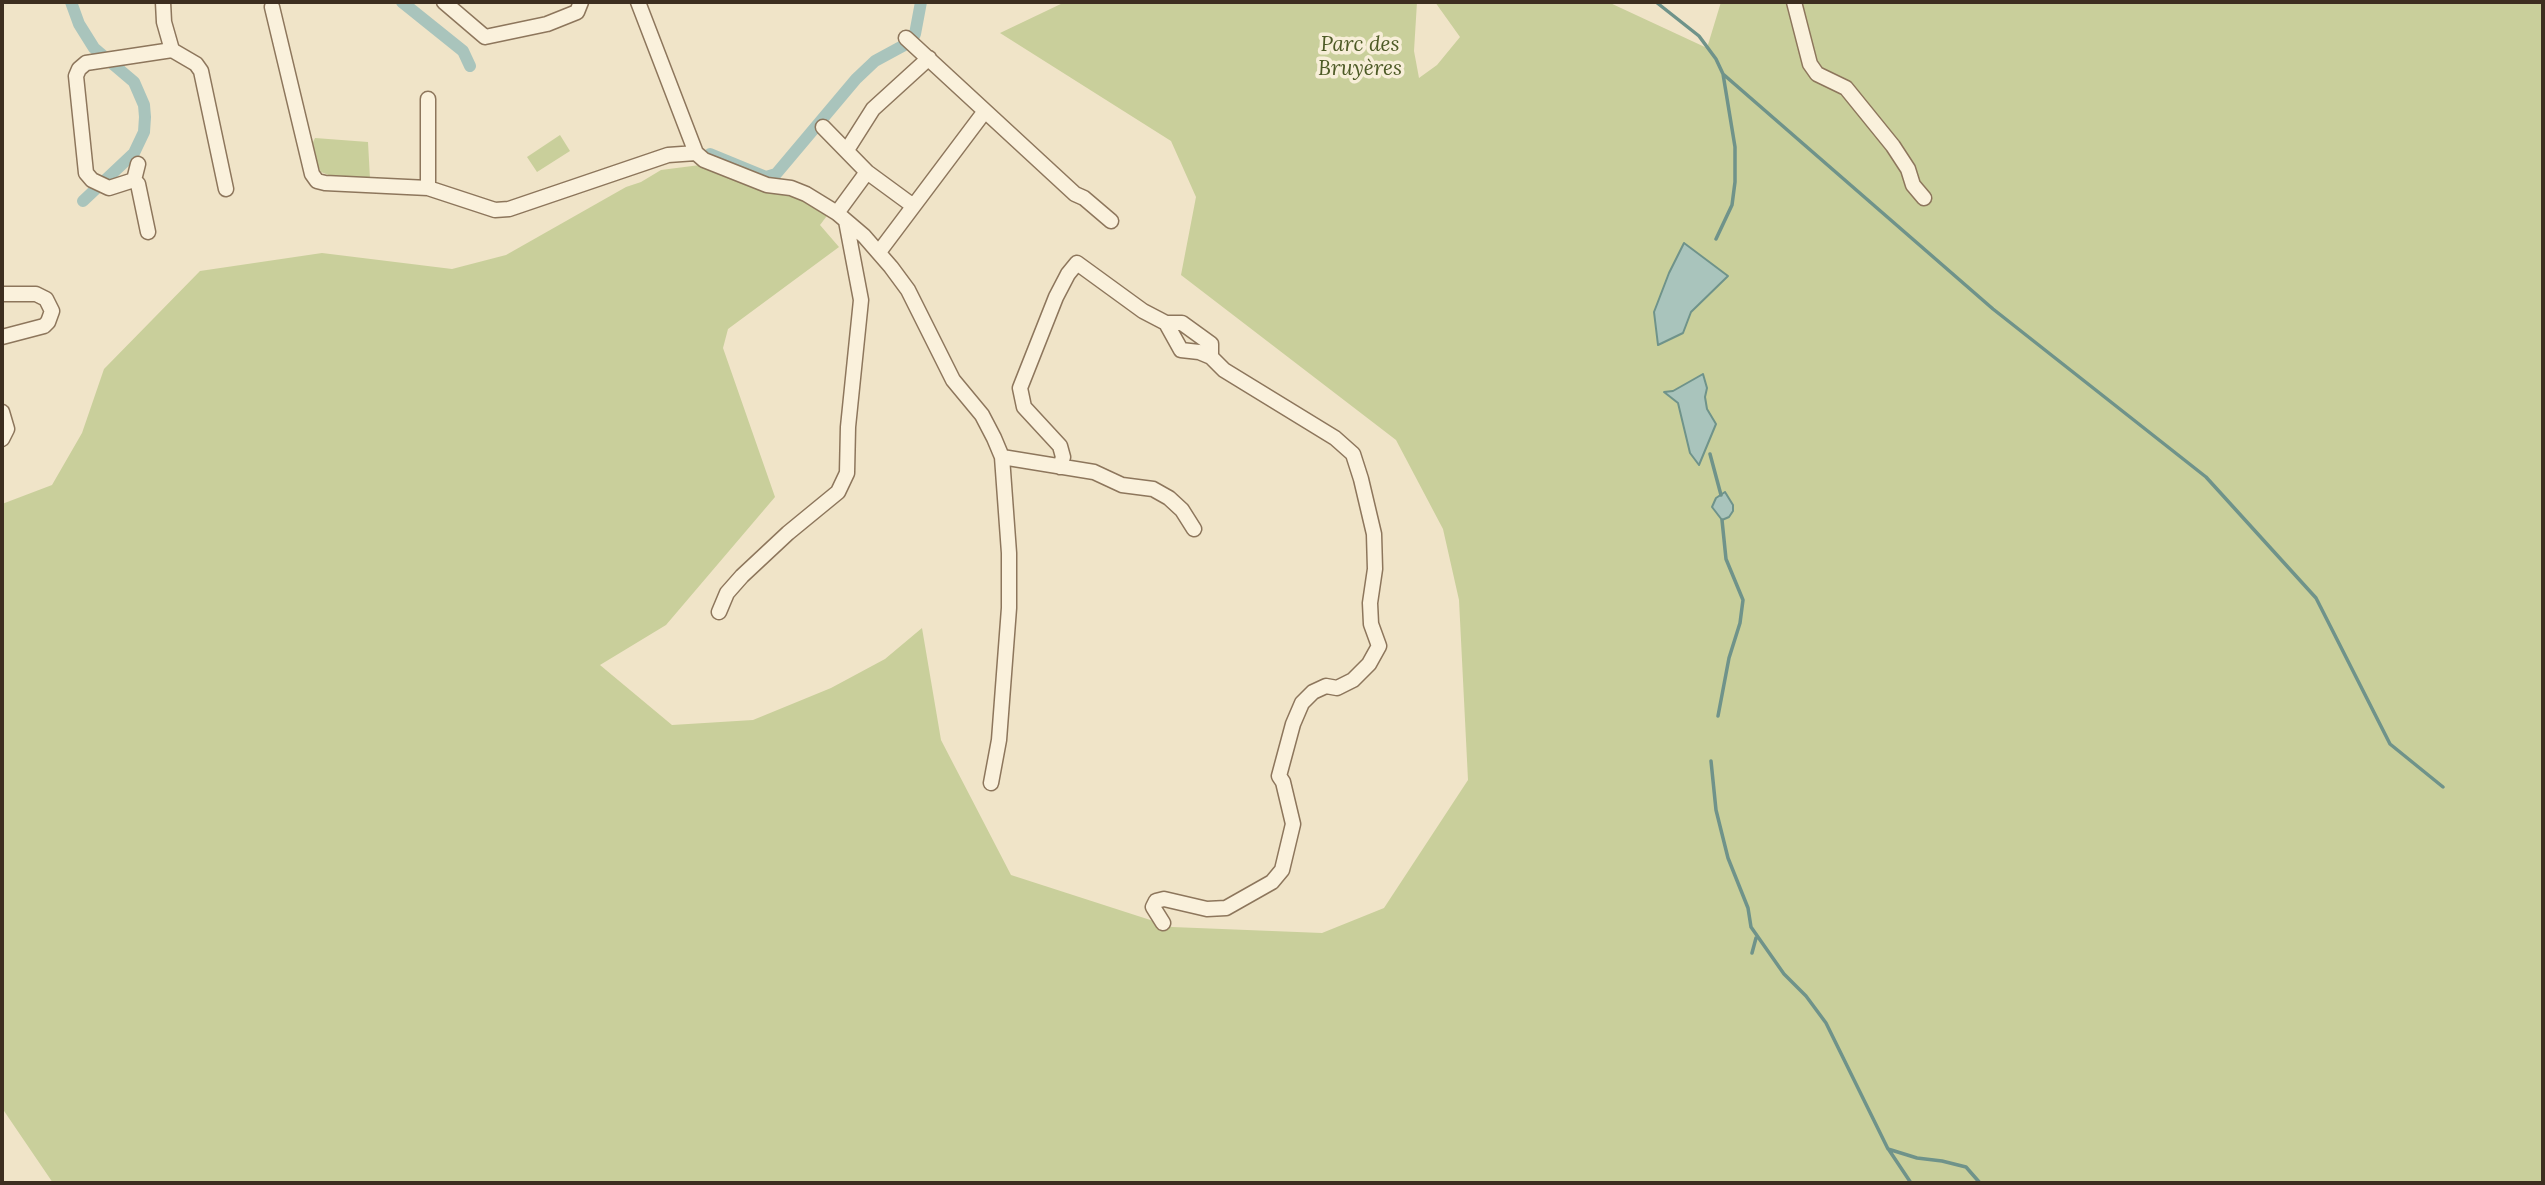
<!DOCTYPE html>
<meta charset="utf-8">
<style>
body{margin:0}
#map{position:relative;width:2545px;height:1185px;overflow:hidden;background:#f0e4c8;font-family:Lora,serif}
canvas{display:block}
.frame{position:absolute;inset:0;border:4px solid #3d2e20;pointer-events:none}
</style>
<div id="map">
<canvas width="2545" height="1185"></canvas>
<div class="frame"></div>
</div>
<script>
const ctx = document.querySelector('canvas').getContext('2d');
ctx.lineJoin = 'round';
function paint(path, color) { ctx.fillStyle = color; ctx.fill(path, 'evenodd'); }
const poly = rows => new Path2D(rows.map(r => 'M' + r).join(''));
function stroke(path, color, width, dash) { ctx.strokeStyle = color; ctx.lineWidth = width; ctx.lineCap = dash ? 'butt' : 'round'; ctx.setLineDash(dash || []); ctx.stroke(path); }
function drawText(font, color, halo, rows, align = 'center') {
  ctx.font = font + ' Lora,serif'; ctx.lineWidth = 7; ctx.setLineDash([]); ctx.textBaseline = 'middle'; ctx.strokeStyle = halo; ctx.fillStyle = color; for (const [text, x, y, turn = 0] of rows) {
    ctx.save(); ctx.translate(x, y); ctx.rotate((+turn || 0) * Math.PI / 180); ctx.textAlign = isNaN(turn) ? turn : align; if (halo) ctx.strokeText(text, 0, 0); ctx.fillText(text, 0, 0); ctx.restore();
  }
}
paint(poly([
 [1065,2,1417,2,1414,51,1419,78,1437,65,1460,37,1435,2,1608,2,1707,48,1721,2,2543,2,2543,1183,53,1183,2,1108,2,504,52,485,82,433,104,369,200,271,322,253,452,269,506,255,626,187,641,182,661,170,700,165,795,196,829,213,820,225,839,247,728,329,723,348,775,497,666,625,600,665,672,725,753,720,831,688,885,659,922,628,941,740,1011,875,1172,927,1322,933,1384,908,1468,780,1459,600,1443,529,1396,440,1181,275,1196,197,1171,141,1000,33],
 [560,135,570,151,537,172,527,157],
 [315,138,368,142,370,179,331,176,321,172,315,160,313,142]
]), '#c9cf9b');
const water = poly([
 [1684,243,1728,276,1691,312,1683,333,1658,345,1654,312,1669,273,1684,243],
 [1703,374,1707,388,1705,397,1707,409,1716,424,1699,465,1690,453,1678,403,1664,392,1673,391,1703,374],
 [1725,492,1733,505,1733,511,1729,517,1722,520,1712,507,1716,498,1725,492]
]);
paint(water, '#a9c4bc');
stroke(water, '#6f938a', 2);
stroke(poly([
 [1656,2,1699,36,1716,59,1723,74,1735,147,1735,182,1732,205,1716,239],
 [1723,74,1993,309,2206,477,2316,598,2390,744,2443,787],
 [1710,454,1721,495],
 [1718,716,1729,658,1740,623,1743,600,1726,559,1722,520],
 [1711,761,1716,810,1728,858,1748,908,1751,927,1784,974,1806,996,1826,1023,1888,1149,1917,1158,1942,1161,1966,1167,1980,1183],
 [1752,953,1756,938],
 [1889,1150,1911,1183]
]), '#6f938a', 3.5);
stroke(poly([
 [71,2,79,24,94,48,134,82,144,105,145,117,144,132,134,153,83,201],
 [402,2,463,51,470,66],
 [710,154,766,177,776,174,856,79,875,61,910,42,915,34,921,2]
]), '#a9c4bc', 12);
const street = poly([
 [163,2,164,22,172,50,196,64,201,71,226,189],
 [444,2,485,37,547,24,577,12,581,2],
 [638,2,696,153,704,160,767,185,791,188,806,194,837,213,864,236,891,267,908,290,953,380,982,415,994,438,1002,457,1009,553,1009,608,999,740,991,783],
 [1794,2,1810,64,1817,74,1846,88,1893,146,1908,169,1913,185,1924,198],
 [272,7,312,174,317,181,325,183,428,188,495,210,509,209,668,155,696,153],
 [906,38,1075,194,1084,198,1111,221],
 [823,127,867,172,912,205],
 [847,150,873,109,929,58],
 [134,180,138,164],
 [428,188,428,99],
 [837,213,867,172],
 [148,232,138,184,134,180,109,188,92,180,86,173,76,76,79,69,86,63,172,50],
 [879,252,985,111],
 [2,294,36,294,46,299,52,311,48,322,44,326,2,337],
 [1166,323,1182,323,1211,344,1211,357],
 [2,412,7,429,2,439],
 [1002,457,1094,472,1122,485,1153,489,1169,498,1182,510,1194,529],
 [1060,467,1063,457,1060,446,1024,407,1020,388,1056,297,1068,274,1077,263,1143,311,1166,323,1181,350,1199,352,1211,357,1224,370,1335,438,1353,454,1361,479,1374,534,1375,569,1370,603,1371,624,1379,646,1369,664,1353,680,1337,688,1326,686,1313,692,1302,703,1293,724,1279,776,1283,782,1293,824,1282,870,1272,882,1226,908,1207,909,1164,899,1156,901,1153,907,1163,923],
 [719,612,727,593,742,576,788,533,838,492,847,473,848,427,861,300,846,221]
]);
stroke(street, '#8d765c', 17);
stroke(street, '#faf1dc', 14);
drawText('italic 21px', '#4d5a26', '#f7eed8', [
 ["Parc des",1360,45],
 ["Bruyères",1360,69]
]);
</script>
